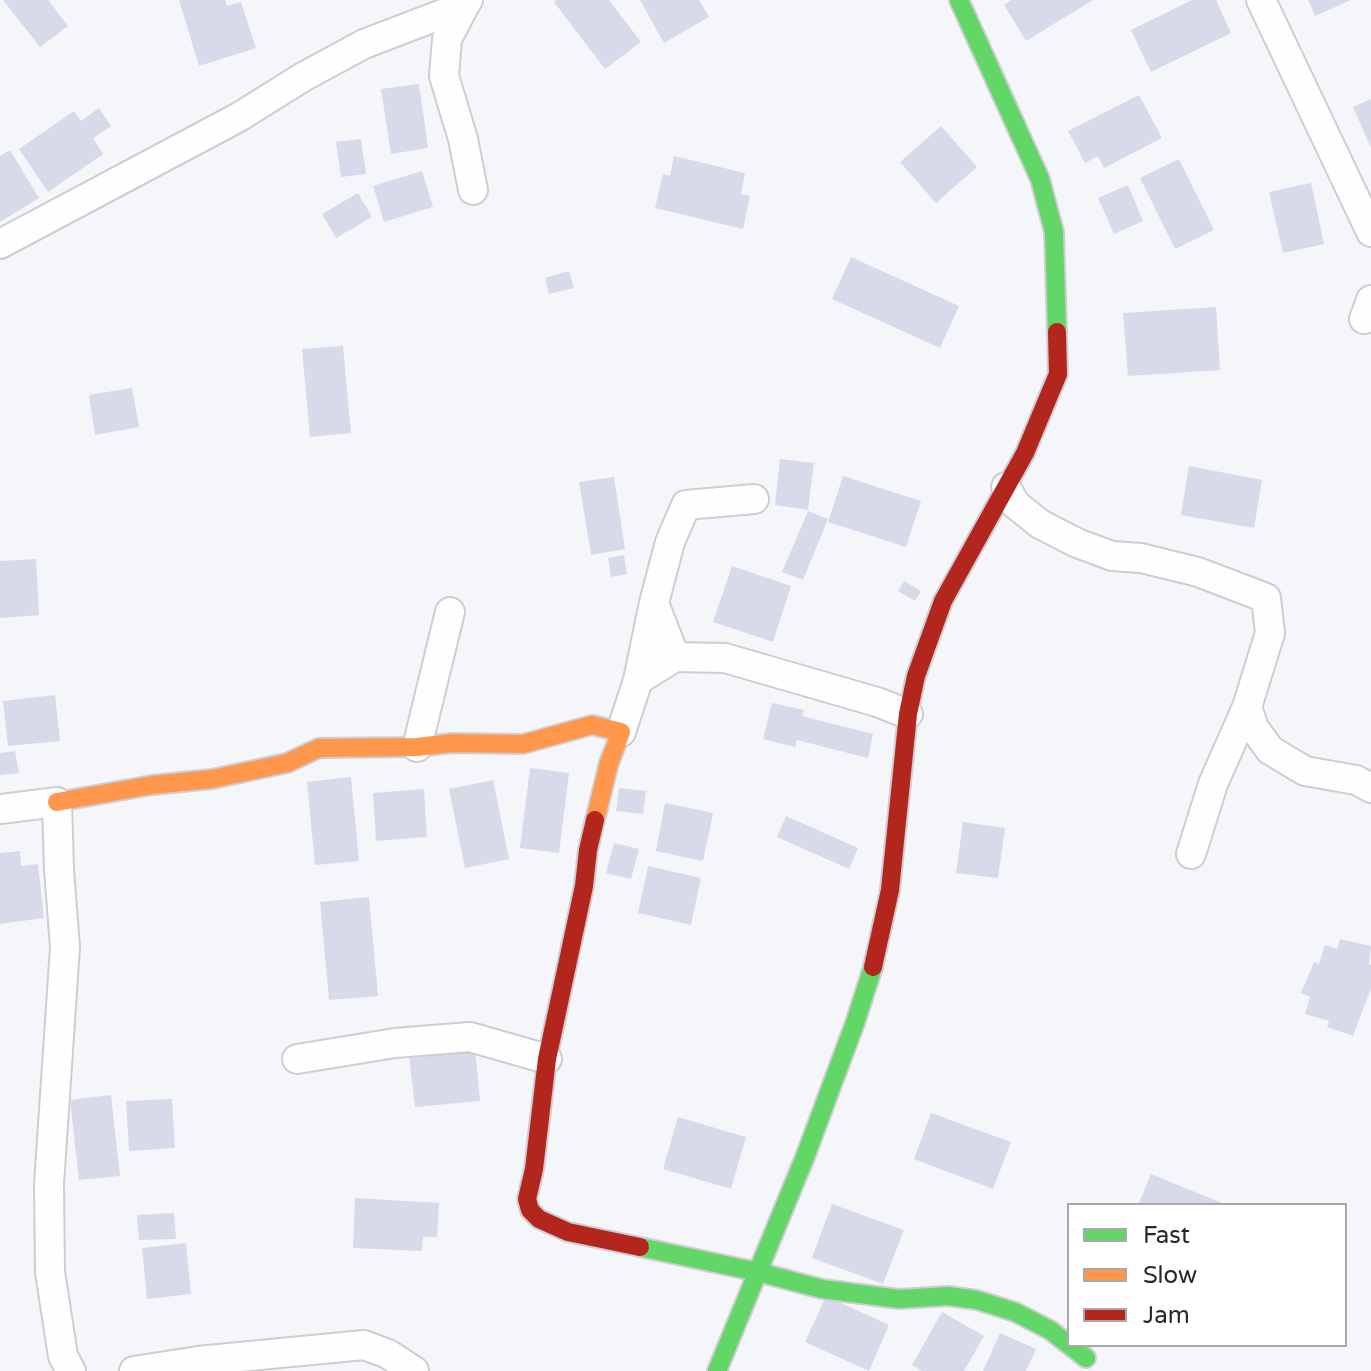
<!DOCTYPE html>
<style>
body{margin:0}
#map{position:relative;width:1371px;height:1371px;overflow:hidden;background:#f5f6fa;font-family:"Varela Round",sans-serif}
canvas{display:block}
.legend{position:absolute;left:1067px;top:1203px;width:280px;height:144px;box-sizing:border-box;background:#fff;border:2px solid #a9a9aa;margin:0;padding:10px 14px;list-style:none;font-size:24px;color:#28282b}
.legend li{display:flex;align-items:center;gap:16px;height:40px}
.legend b{width:40px;border:2px solid #a9a9aa}
</style>
<div id="map">
<canvas width="1371" height="1371"></canvas>
<ul class="legend">
<li><b style="height:10px;background:#63d668"></b>Fast</li>
<li><b style="height:10px;background:#ff974d"></b>Slow</li>
<li><b style="height:10px;background:#b3261e"></b>Jam</li>
</ul>
</div>
<script>
const ctx = document.querySelector('canvas').getContext('2d');
ctx.lineJoin = 'round';
function paint(path, color) { ctx.fillStyle = color; ctx.fill(path, 'evenodd'); }
const poly = rows => new Path2D(rows.map(r => 'M' + r).join(''));
function stroke(path, color, width, dash) { ctx.strokeStyle = color; ctx.lineWidth = width; ctx.lineCap = dash ? 'butt' : 'round'; ctx.setLineDash(dash || []); ctx.stroke(path); }
paint(poly([
 [3,0,48,0,68,26,40,47],
 [179,0,225,0,227,6,241,2,256,48,199,66],
 [556,0,609,0,641,42,605,69,554,2],
 [640,0,699,0,709,17,664,43],
 [1011,0,1093,0,1026,41,1004,5],
 [1192,0,1216,0,1231,33,1151,72,1131,30],
 [1308,0,1351,0,1315,16],
 [419,84,428,148,391,154,381,89],
 [1139,95,1162,138,1104,168,1098,156,1085,163,1068,131],
 [1371,99,1371,148,1353,107],
 [99,108,111,126,93,138,103,154,48,192,19,149,74,111,81,121],
 [941,126,977,167,936,203,900,162],
 [361,139,366,174,341,177,336,142],
 [10,150,39,198,0,222,0,156],
 [674,156,745,173,741,194,750,196,743,229,655,208,663,174,670,176],
 [1179,159,1214,230,1175,249,1140,178],
 [422,171,433,207,384,222,373,186],
 [1311,183,1324,244,1283,253,1269,192],
 [1128,185,1143,221,1114,234,1098,198],
 [358,193,372,217,336,238,322,214],
 [851,257,959,306,940,348,832,299],
 [569,271,574,288,549,294,545,278],
 [1216,307,1220,370,1128,376,1123,313],
 [343,346,351,433,310,437,302,349],
 [132,388,139,427,95,435,89,395],
 [780,459,814,463,808,510,775,505],
 [1189,466,1262,480,1254,528,1181,515],
 [843,476,921,501,906,547,828,522],
 [614,477,625,549,591,555,579,482],
 [808,511,828,519,803,580,782,572],
 [624,555,627,574,611,577,608,558],
 [36,559,39,615,0,618,0,561],
 [732,566,791,586,773,642,713,622],
 [904,581,921,591,915,601,898,591],
 [55,695,60,741,8,746,3,701],
 [772,703,804,710,802,716,873,734,868,758,797,740,795,747,763,739],
 [15,751,19,773,0,775,0,753],
 [530,768,569,773,559,853,520,848],
 [351,777,359,861,315,865,307,782],
 [493,780,509,859,465,868,449,789],
 [619,788,646,791,643,814,616,811],
 [424,789,427,837,376,841,373,793],
 [665,803,713,813,703,861,656,851],
 [786,816,858,848,849,869,777,837],
 [963,822,1005,828,998,878,956,873],
 [614,843,639,849,631,879,606,873],
 [20,851,21,866,38,864,44,918,0,924,0,853],
 [648,866,701,878,691,925,638,913],
 [369,897,378,996,329,1000,320,902],
 [1340,939,1371,946,1369,964,1371,965,1371,988,1353,1036,1327,1027,1329,1021,1305,1014,1310,997,1301,993,1314,962,1319,964,1325,945,1337,949],
 [475,1048,480,1101,415,1107,409,1055],
 [111,1095,120,1176,79,1180,70,1100],
 [172,1099,175,1148,129,1151,126,1101],
 [931,1113,1011,1142,993,1189,914,1159],
 [678,1117,746,1137,731,1189,663,1169],
 [1151,1174,1227,1205,1138,1205],
 [355,1198,439,1203,437,1237,423,1237,422,1251,353,1248],
 [832,1204,904,1230,883,1284,812,1258],
 [174,1213,176,1239,139,1240,137,1215],
 [186,1243,191,1294,147,1299,142,1248],
 [826,1296,889,1325,869,1371,805,1342],
 [942,1312,984,1336,964,1371,922,1371,912,1365],
 [1000,1333,1036,1349,1026,1371,983,1371]
]), '#d8daea');
const street = poly([
 [1261,0,1371,232],
 [467,1,447,39,444,76,463,139,473,190],
 [0,244,239,117,303,77,364,44,445,13,468,0],
 [1364,319,1371,300],
 [1006,487,1015,504,1040,524,1077,543,1112,556,1141,558,1198,572,1266,598,1270,633,1247,707,1213,784,1191,854],
 [675,657,654,603,670,542,686,505,754,499],
 [638,680,654,603],
 [1247,707,1254,728,1270,750,1305,771,1356,780,1371,788],
 [621,732,638,680,675,657,725,658,877,702,908,714],
 [417,747,450,612],
 [0,809,57,802,59,870,65,947,49,1184,50,1272,63,1356,71,1371],
 [297,1059,395,1043,470,1037,547,1059],
 [134,1371,198,1361,364,1345,388,1354,414,1371]
]);
const fast = poly([
 [959,0,1040,179,1054,232,1057,332],
 [640,1247,758,1272,822,1289,899,1299,948,1296,977,1300,1015,1312,1050,1330,1086,1358],
 [717,1371,805,1157,855,1023,873,967]
]);
const slow = poly([
 [57,802,152,785,212,779,287,763,319,748,417,747,452,743,523,744,592,725,621,732,609,763,595,820]
]);
const jam = poly([
 [595,820,588,850,584,886,547,1059,534,1169,527,1199,530,1210,539,1219,568,1232,640,1247],
 [873,967,890,890,908,714,916,676,943,601,1025,453,1058,374,1057,332]
]);
stroke(street, '#ceced2', 32);
stroke(fast, '#ceced2', 22);
stroke(slow, '#ceced2', 22);
stroke(jam, '#ceced2', 22);
stroke(street, '#fefefe', 28);
stroke(fast, '#63d668', 18);
stroke(slow, '#ff974d', 18);
stroke(jam, '#b3261e', 18);
</script>
